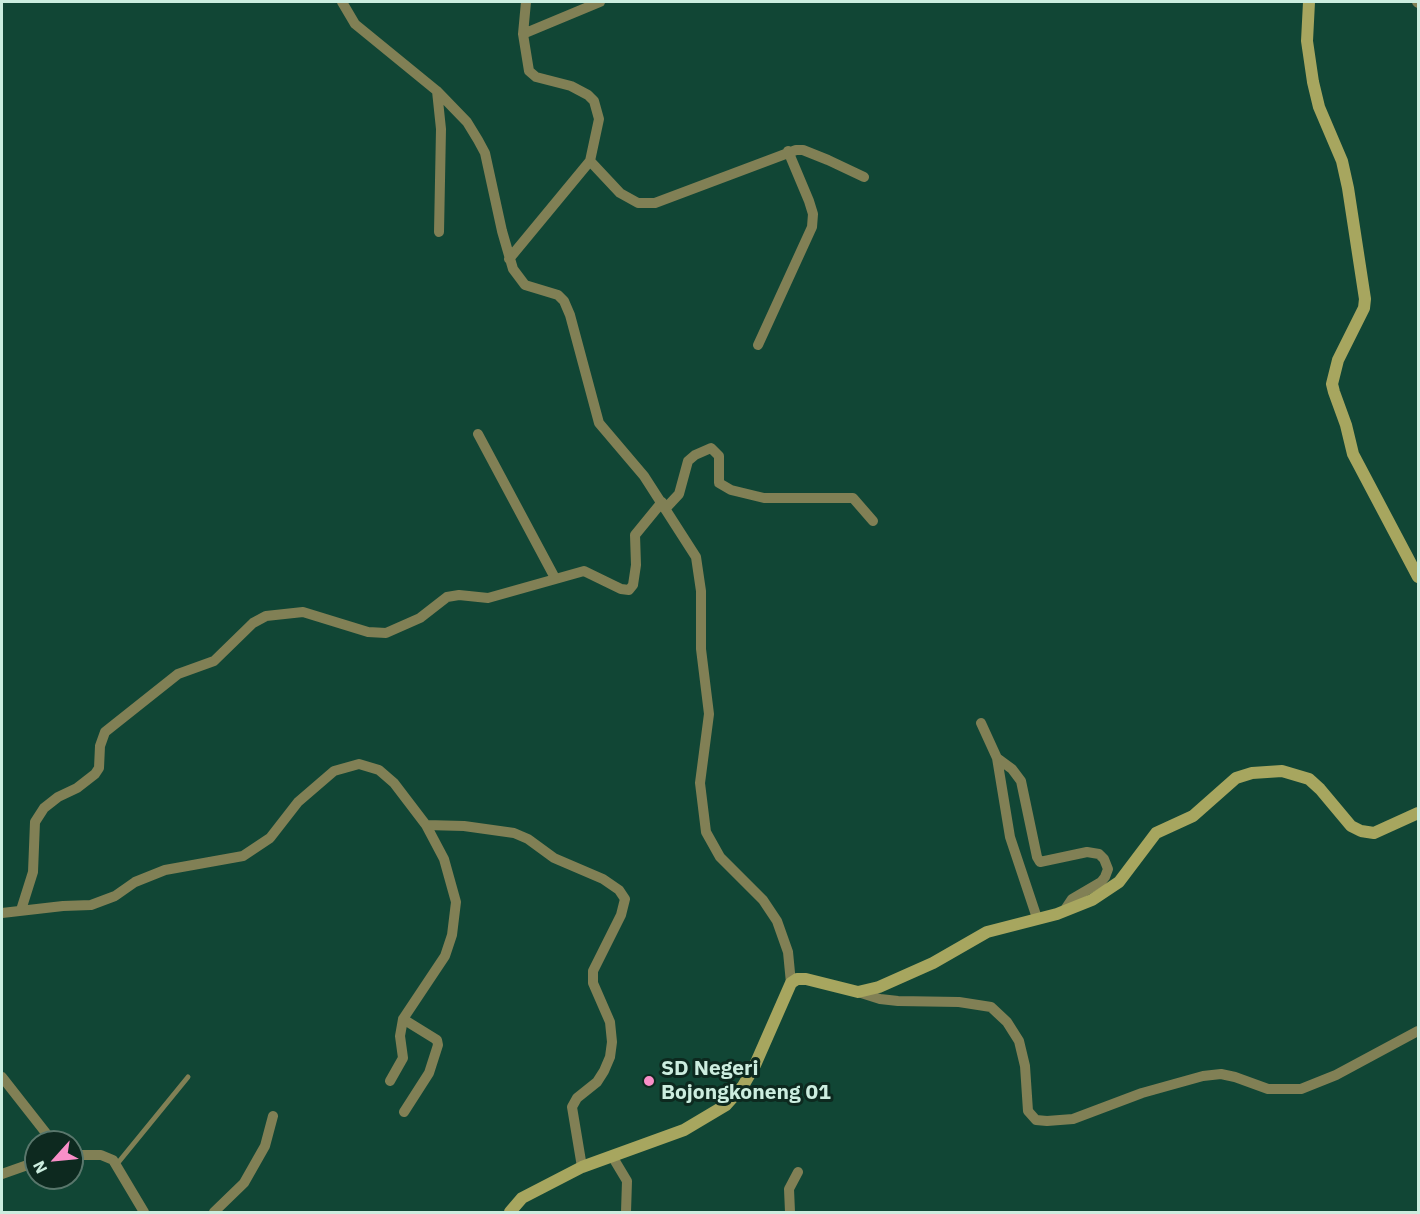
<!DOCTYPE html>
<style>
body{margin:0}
#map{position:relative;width:1420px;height:1214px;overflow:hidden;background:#114635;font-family:"IBM Plex Sans",sans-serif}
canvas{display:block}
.frame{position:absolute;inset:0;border:3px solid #cceddf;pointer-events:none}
.north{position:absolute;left:24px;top:1130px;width:60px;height:60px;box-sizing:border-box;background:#0d291f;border:2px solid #59776c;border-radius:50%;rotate:243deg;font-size:16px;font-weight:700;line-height:24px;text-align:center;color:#cceddf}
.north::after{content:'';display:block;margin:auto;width:21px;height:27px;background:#f98fc8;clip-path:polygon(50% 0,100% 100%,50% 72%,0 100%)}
</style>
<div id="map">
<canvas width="1420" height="1214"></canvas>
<div class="frame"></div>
<div class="north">N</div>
</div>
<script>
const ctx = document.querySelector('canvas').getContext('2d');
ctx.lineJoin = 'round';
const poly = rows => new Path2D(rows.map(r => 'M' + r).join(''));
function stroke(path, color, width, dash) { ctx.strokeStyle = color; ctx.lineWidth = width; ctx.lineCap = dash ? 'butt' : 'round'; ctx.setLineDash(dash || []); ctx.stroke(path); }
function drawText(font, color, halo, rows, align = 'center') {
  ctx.font = font + ' "IBM Plex Sans",sans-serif'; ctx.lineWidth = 6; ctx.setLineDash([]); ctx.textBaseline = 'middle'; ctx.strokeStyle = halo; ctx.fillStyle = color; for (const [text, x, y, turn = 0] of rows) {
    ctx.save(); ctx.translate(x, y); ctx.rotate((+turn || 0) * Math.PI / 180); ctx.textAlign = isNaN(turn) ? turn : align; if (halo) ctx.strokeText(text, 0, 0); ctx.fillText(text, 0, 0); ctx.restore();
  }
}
stroke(poly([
 [117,1164,188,1077]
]), '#818055', 5);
stroke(poly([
 [342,2,355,24,437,91,467,122,478,140,485,153,502,231,513,269,525,285,558,295,564,301,570,315,599,423,644,476,696,557,701,591,701,649,709,714,700,783,706,832,720,857,763,900,777,921,788,952,791,983],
 [1417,2,1418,3],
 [523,34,600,2],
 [437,91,441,129,439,232],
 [590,161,620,193,638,203,655,203,796,150,803,150,828,160,864,177],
 [509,259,590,161,599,119,594,101,588,95,571,86,536,77,529,71,523,34,526,2],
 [758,345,812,227,813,214,809,201,788,151],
 [478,434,555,578],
 [665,509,679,494,688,461,695,455,711,448,719,456,719,483,731,490,764,498,853,498,873,521],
 [981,723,997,758,1010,837,1037,918],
 [997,758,1012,769,1021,781,1037,857,1040,862,1087,852,1099,854,1104,859,1108,869,1105,877,1101,882,1072,899,1064,911],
 [426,825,464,826,514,833,528,839,554,858,603,879,619,890,625,899,621,915,593,971,593,983,610,1022,612,1042,610,1057,604,1071,597,1082,577,1098,572,1107,582,1167],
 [21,910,33,872,35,822,44,808,58,797,77,788,95,774,99,768,100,746,105,732,178,674,214,661,253,623,266,616,303,612,368,632,386,633,420,618,447,597,459,595,488,598,584,571,621,589,629,590,633,585,636,565,635,535,662,502],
 [2,913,63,906,91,905,115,896,135,882,165,870,243,856,270,838,298,802,334,771,359,764,379,770,394,783,426,825,444,859,456,902,452,935,445,956,403,1019,400,1036,403,1058,390,1081],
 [858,992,880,999,898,1001,959,1002,991,1007,1007,1022,1019,1041,1025,1066,1028,1111,1036,1120,1047,1121,1073,1119,1142,1093,1203,1076,1221,1074,1235,1077,1268,1089,1301,1089,1336,1075,1418,1031],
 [403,1019,437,1040,438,1045,429,1073,404,1112],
 [2,1077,53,1142],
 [72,1155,101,1155,113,1160,144,1212],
 [612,1156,627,1181,626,1212],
 [2,1174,36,1162],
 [214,1212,244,1183,265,1146,273,1116],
 [790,1212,789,1189,798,1172]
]), '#818055', 10);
stroke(poly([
 [1309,2,1307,41,1313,82,1319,107,1342,161,1348,188,1365,299,1364,308,1338,360,1332,384,1334,392,1346,425,1353,454,1418,577],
 [510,1212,522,1198,582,1167,684,1130,726,1105,743,1086,755,1065,791,983,797,979,806,979,858,992,879,987,933,963,987,932,1057,914,1092,900,1119,882,1156,833,1193,816,1236,778,1252,773,1282,771,1309,779,1320,789,1351,826,1361,831,1374,833,1418,813]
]), '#a7a65f', 12);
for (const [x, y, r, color] of [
 [649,1081,6,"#f98fc8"]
]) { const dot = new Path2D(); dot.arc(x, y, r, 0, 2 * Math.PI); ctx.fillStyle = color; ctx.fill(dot); stroke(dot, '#0d291f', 2); }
drawText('bold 21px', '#cceddf', '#0d291f', [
 ["SD Negeri",661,1069],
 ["Bojongkoneng 01",661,1093]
], 'left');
</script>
